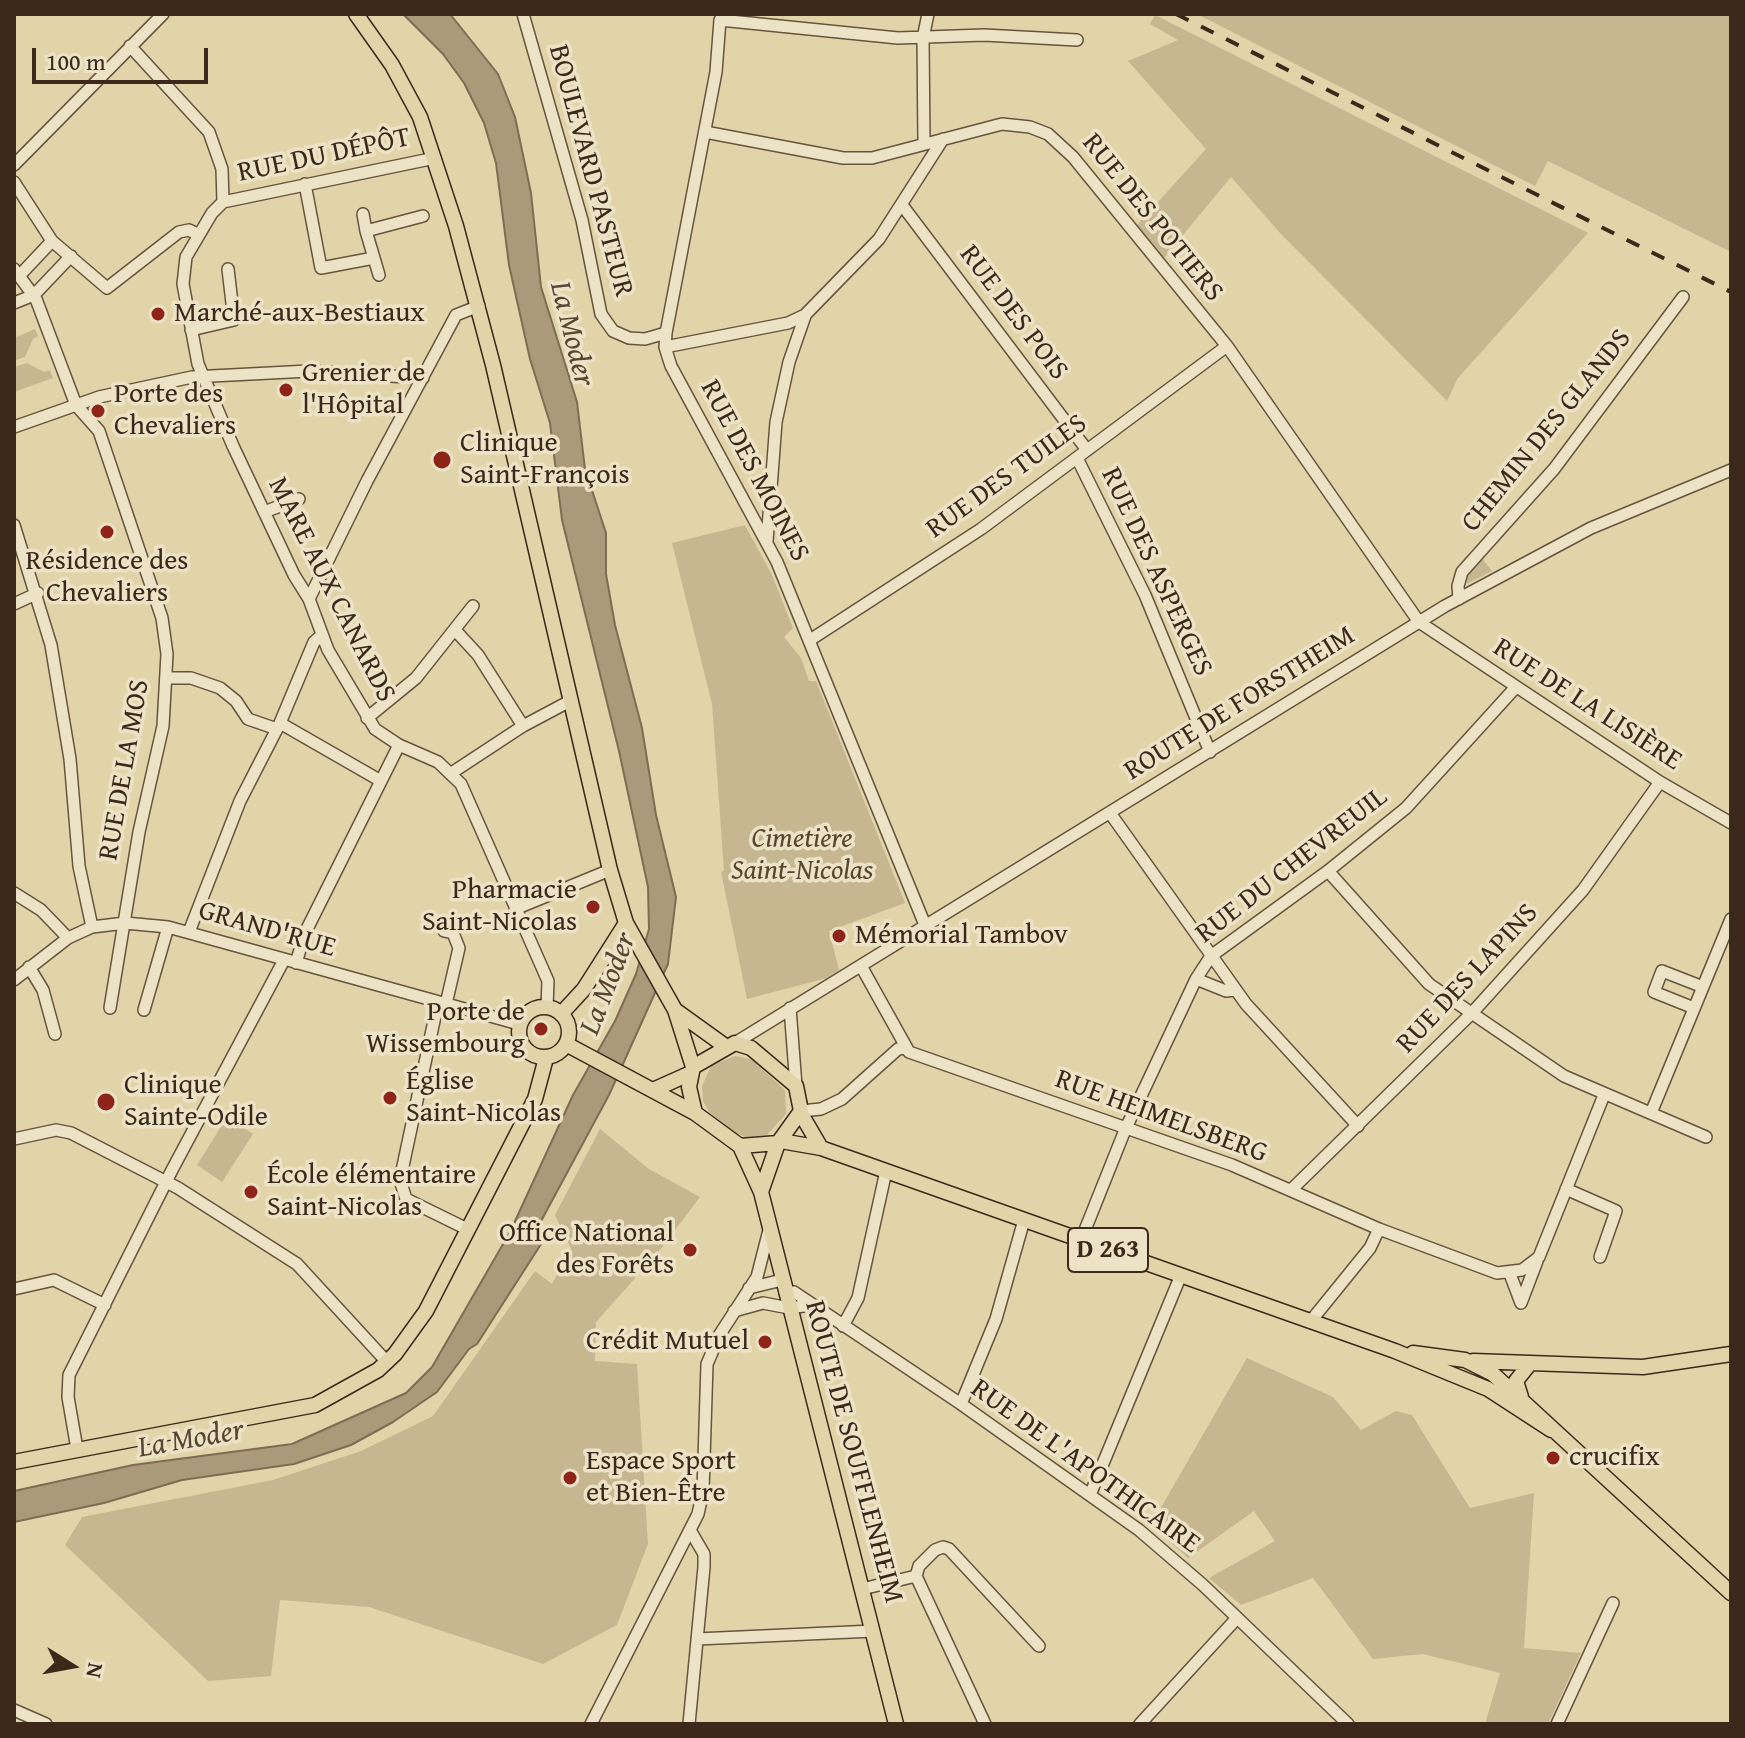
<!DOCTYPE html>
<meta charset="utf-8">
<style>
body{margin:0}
#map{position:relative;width:1745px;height:1738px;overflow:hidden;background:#e2d4a9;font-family:"Gentium Book Plus",serif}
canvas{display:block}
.frame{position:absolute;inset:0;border:16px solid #3c291b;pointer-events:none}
.north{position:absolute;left:32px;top:1626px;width:80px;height:80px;-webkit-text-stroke:6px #ece3c7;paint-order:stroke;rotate:101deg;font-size:22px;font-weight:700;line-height:32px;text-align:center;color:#3c291b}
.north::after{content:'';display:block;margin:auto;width:28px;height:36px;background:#3c291b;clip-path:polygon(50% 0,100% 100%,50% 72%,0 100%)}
.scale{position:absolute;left:32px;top:48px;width:176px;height:36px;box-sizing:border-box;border:4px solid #3c291b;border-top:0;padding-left:10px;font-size:24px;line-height:28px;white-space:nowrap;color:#3c291b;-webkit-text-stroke:6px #ece3c7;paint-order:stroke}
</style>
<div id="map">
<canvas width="1745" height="1738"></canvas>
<div class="frame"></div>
<div class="north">N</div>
<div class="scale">100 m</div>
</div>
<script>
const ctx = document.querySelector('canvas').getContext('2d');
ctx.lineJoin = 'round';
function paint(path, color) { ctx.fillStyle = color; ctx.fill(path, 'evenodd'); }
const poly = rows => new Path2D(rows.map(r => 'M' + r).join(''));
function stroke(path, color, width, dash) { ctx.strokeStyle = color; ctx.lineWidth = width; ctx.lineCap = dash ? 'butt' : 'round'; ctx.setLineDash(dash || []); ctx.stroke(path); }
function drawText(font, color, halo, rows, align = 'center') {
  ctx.font = font + ' "Gentium Book Plus",serif'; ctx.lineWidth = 7; ctx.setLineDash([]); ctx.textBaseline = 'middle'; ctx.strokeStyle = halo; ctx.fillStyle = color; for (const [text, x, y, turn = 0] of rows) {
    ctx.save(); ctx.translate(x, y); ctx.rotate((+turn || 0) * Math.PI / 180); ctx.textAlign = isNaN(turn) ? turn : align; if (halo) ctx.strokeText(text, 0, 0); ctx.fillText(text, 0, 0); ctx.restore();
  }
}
paint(poly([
 [1197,14,1731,14,1731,252,1548,161,1535,186],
 [1155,15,1373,125,1588,233,1458,378,1447,401,1280,233,1231,177,1164,258,1137,225,1206,149,1128,61,1178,40,1150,24],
 [35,329,38,336,33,339,25,357,14,361,14,338],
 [27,363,44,372,50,370,53,378,14,392,14,367],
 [745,525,772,575,793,628,784,637,801,658,809,681,816,681,905,903,829,931,839,970,827,978,747,999,721,872,724,871,712,704,672,543],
 [1481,557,1492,571,1467,584,1466,578],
 [735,1056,751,1059,785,1090,786,1114,767,1135,745,1137,734,1132,709,1112,703,1101,702,1086,711,1066],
 [227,1117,253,1134,222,1182,197,1165],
 [600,1129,649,1169,700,1197,660,1250,596,1322,595,1361,637,1364,648,1544,617,1625,543,1664,369,1607,280,1600,271,1676,208,1681,65,1545,82,1517,273,1480,361,1451,433,1416,535,1271,552,1284,571,1249,555,1215],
 [1247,1358,1333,1397,1361,1430,1396,1411,1412,1415,1470,1508,1534,1493,1524,1648,1581,1653,1548,1724,1485,1724,1500,1673,1423,1654,1373,1659,1313,1578,1241,1605,1209,1578,1275,1541,1254,1511,1188,1558,1151,1525]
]), '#c6b791');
const water = poly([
 [403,14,450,14,498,74,515,117,531,193,541,287,577,402,585,469,606,533,606,574,615,625,642,728,656,815,676,897,668,964,609,1095,540,1223,543,1241,477,1344,469,1349,437,1392,393,1422,351,1445,294,1464,182,1480,104,1503,14,1522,14,1491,133,1465,292,1444,406,1393,432,1367,510,1232,573,1095,615,1021,636,974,649,929,648,887,619,751,562,520,550,423,530,359,509,265,496,163,484,123,464,83,443,54,403,14]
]);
paint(water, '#aa9a79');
stroke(water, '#7e6d53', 2);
const minor = poly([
 [523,14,582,220,601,314,613,331,629,338,645,339,666,333],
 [130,46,209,132,222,169,223,202],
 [705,132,843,158,872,158,1002,124,1030,127,1048,134,1073,157,1227,346,1419,622,1660,782,1731,823],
 [924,144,923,38,928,14],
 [435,158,223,202,212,213,186,257,183,284,198,364,233,446,294,575,309,599,328,650,375,729,399,745,438,762,461,784,548,981,547,1007],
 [14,165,163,14],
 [14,182,52,241,107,288,179,232,189,230,199,235],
 [305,184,321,268,374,258,366,231,423,216],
 [902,205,1087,450],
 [363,214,366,231],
 [374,258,379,275],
 [14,269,36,299,76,405,99,431,162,618,167,654,163,726,139,832,110,1008],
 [20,275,52,241],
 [14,303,34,295,71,256],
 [191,330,234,320,228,269],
 [665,347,788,323,805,315,879,239,943,139],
 [14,427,99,397,192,377,309,371,423,378],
 [1077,458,1145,595,1210,752],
 [264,512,299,499],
 [14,525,51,645,70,759,79,866,92,927],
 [767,541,776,422,789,362,805,316],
 [309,599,367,481,456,315,479,306],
 [1459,599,1458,586,1462,572,1554,469,1683,297],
 [14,604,38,593],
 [455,630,478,655,523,726],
 [810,640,981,529,1227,346],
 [166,678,191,678,220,688,236,701,248,719,277,729],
 [367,718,416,678,473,606],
 [280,723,381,781],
 [453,772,523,726,570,701],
 [1110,813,1246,1004,1358,1126],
 [1328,871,1429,984,1564,1076,1706,1137],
 [14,893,41,910,68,938],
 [515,909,610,870],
 [925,925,777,562,671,366,665,347,666,333,716,72,720,20,898,38,984,35,1077,40],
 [444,931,453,933,459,948,446,1004],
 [189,932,240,801,280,723,314,642,322,635],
 [296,963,305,933,399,745],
 [861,966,909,1052,1232,1165,1379,1229,1370,1248,1310,1322],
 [29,967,43,990,55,1034],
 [1196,979,1226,991,1235,990],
 [14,980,68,938,92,927,125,923,168,927,519,1024],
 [438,1002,400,1180,406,1199,467,1229],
 [790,1008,796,1086],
 [1694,1008,1654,992,1662,971,1703,987],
 [144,1010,168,927],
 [735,1043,1445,606,1591,528,1731,470],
 [801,1111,821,1109,842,1099,898,1049,906,1048],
 [1651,1113,1731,919],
 [14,1139,56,1130,71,1133,178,1188,297,1264,387,1362],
 [1566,1189,1616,1211,1600,1257],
 [1291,1190,1472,1013,1583,890,1660,782],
 [1379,1229,1497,1273,1522,1270,1539,1257,1604,1095],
 [1081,1240,1125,1130,1196,979,1211,956,1328,871,1406,808,1515,688],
 [1510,1274,1521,1303,1537,1261],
 [749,1288,782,1280],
 [14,1289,54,1280,105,1305],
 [785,1292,794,1292,961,1404,1139,1530,1203,1585,1348,1724],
 [734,1311,763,1303,789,1308,811,1305],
 [843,1326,858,1298,886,1171],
 [961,1404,996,1319,1024,1220],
 [77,1449,68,1397,69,1375,172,1170,284,960],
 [1090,1495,1181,1275],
 [916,1576,919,1566,935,1550,943,1547,949,1549,1039,1646],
 [862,1589,916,1576,985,1724],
 [697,1639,873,1631],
 [14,1710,46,1724],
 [591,1724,698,1514,703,1491,707,1364,720,1334,757,1277,769,1230],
 [689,1724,704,1567,704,1554,690,1530],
 [1140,1724,1237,1618],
 [1557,1724,1613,1603]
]);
const major = poly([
 [356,14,392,65,420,117,456,226,493,365,610,870,626,923,675,1010,725,1046],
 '519 1032a25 25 0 1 1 50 0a25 25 0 1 1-50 0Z',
 [675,1010,693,1067],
 [561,1014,584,989,626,923],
 [566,1044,695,1113,740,1146,778,1143,801,1111,796,1086,751,1048,735,1043,693,1067,689,1087,695,1113],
 [653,1090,691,1073],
 [800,1112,821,1148],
 [781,1141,821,1148,1395,1351,1488,1389,1551,1430],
 [740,1146,761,1192,896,1724],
 [761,1192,778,1143],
 [1413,1353,1465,1360,1493,1374,1731,1593],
 [1473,1361,1643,1367,1731,1354],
 [1521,1397,1516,1381,1528,1366],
 [14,1462,315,1405,378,1370,395,1354,426,1311,535,1099,546,1058]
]);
stroke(minor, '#66543e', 14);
stroke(major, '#3c291b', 17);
stroke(minor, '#ece3c7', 11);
stroke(major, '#e2d4a9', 14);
stroke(poly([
 [1176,14,1731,292]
]), '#3c291b', 4, [14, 14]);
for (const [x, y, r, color] of [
 [158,314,8,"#8f2418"],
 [286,390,8,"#8f2418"],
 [98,411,8,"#8f2418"],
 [442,460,10,"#8f2418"],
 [107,532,8,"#8f2418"],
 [593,907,8,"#8f2418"],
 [839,936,8,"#8f2418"],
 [541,1029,8,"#8f2418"],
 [390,1098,8,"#8f2418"],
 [106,1102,10,"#8f2418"],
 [251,1192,8,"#8f2418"],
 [690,1250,8,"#8f2418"],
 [765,1342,8,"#8f2418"],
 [1553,1458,8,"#8f2418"],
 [570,1478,8,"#8f2418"]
]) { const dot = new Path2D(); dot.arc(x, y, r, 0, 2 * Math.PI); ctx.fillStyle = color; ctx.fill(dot); stroke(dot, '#ece3c7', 3); }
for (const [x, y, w] of [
 [1108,1250,80]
]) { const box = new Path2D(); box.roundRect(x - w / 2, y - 22, w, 44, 6); ctx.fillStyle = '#ece3c7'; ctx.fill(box); stroke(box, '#3c291b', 2); }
drawText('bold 26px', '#3c291b', null, [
 ["D 263",1108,1250]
]);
drawText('28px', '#3c291b', '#ece3c7', [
 ["RUE DU DÉPÔT",324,156,-12],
 ["BOULEVARD PASTEUR",590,171,75],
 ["RUE DES POTIERS",1152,218,51],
 ["RUE DES POIS",1013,313,53],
 ["CHEMIN DES GLANDS",1547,431,-51],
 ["RUE DES MOINES",754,471,62],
 ["RUE DES TUILES",1007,477,-36],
 ["RUE DES ASPERGES",1156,572,65],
 ["MARE AUX CANARDS",331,590,63],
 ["ROUTE DE FORSTHEIM",1240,704,-32],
 ["RUE DE LA LISIÈRE",1587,705,33],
 ["RUE DE LA MOS",125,770,-80],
 ["RUE DU CHEVREUIL",1292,866,-38],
 ["GRAND'RUE",267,930,16],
 ["RUE DES LAPINS",1468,979,-47],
 ["RUE HEIMELSBERG",1161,1117,20],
 ["ROUTE DE SOUFFLENHEIM",853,1452,75],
 ["RUE DE L'APOTHICAIRE",1085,1467,36]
]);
drawText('28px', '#3c291b', '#ece3c7', [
 ["Marché-aux-Bestiaux",174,314],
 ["Grenier de",302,374],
 ["l'Hôpital",302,406],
 ["Porte des",114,395],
 ["Chevaliers",114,427],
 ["Clinique",460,444],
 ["Saint-François",460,476],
 ["Résidence des",107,562,"center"],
 ["Chevaliers",107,594,"center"],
 ["Pharmacie",577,891,"right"],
 ["Saint-Nicolas",577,923,"right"],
 ["Mémorial Tambov",855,936],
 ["Porte de",525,1013,"right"],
 ["Wissembourg",525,1045,"right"],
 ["Église",406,1082],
 ["Saint-Nicolas",406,1114],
 ["Clinique",124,1086],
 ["Sainte-Odile",124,1118],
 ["École élémentaire",267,1176],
 ["Saint-Nicolas",267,1208],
 ["Office National",674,1234,"right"],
 ["des Forêts",674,1266,"right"],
 ["Crédit Mutuel",749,1342,"right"],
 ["crucifix",1569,1458],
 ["Espace Sport",586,1462],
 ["et Bien-Être",586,1494]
], 'left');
drawText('italic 28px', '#584533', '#ece3c7', [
 ["Cimetière",802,840],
 ["Saint-Nicolas",802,872]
]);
drawText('italic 30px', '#584532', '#ece3c7', [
 ["La Moder",571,334,76],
 ["La Moder",609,984,-69],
 ["La Moder",191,1440,-10]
]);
</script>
